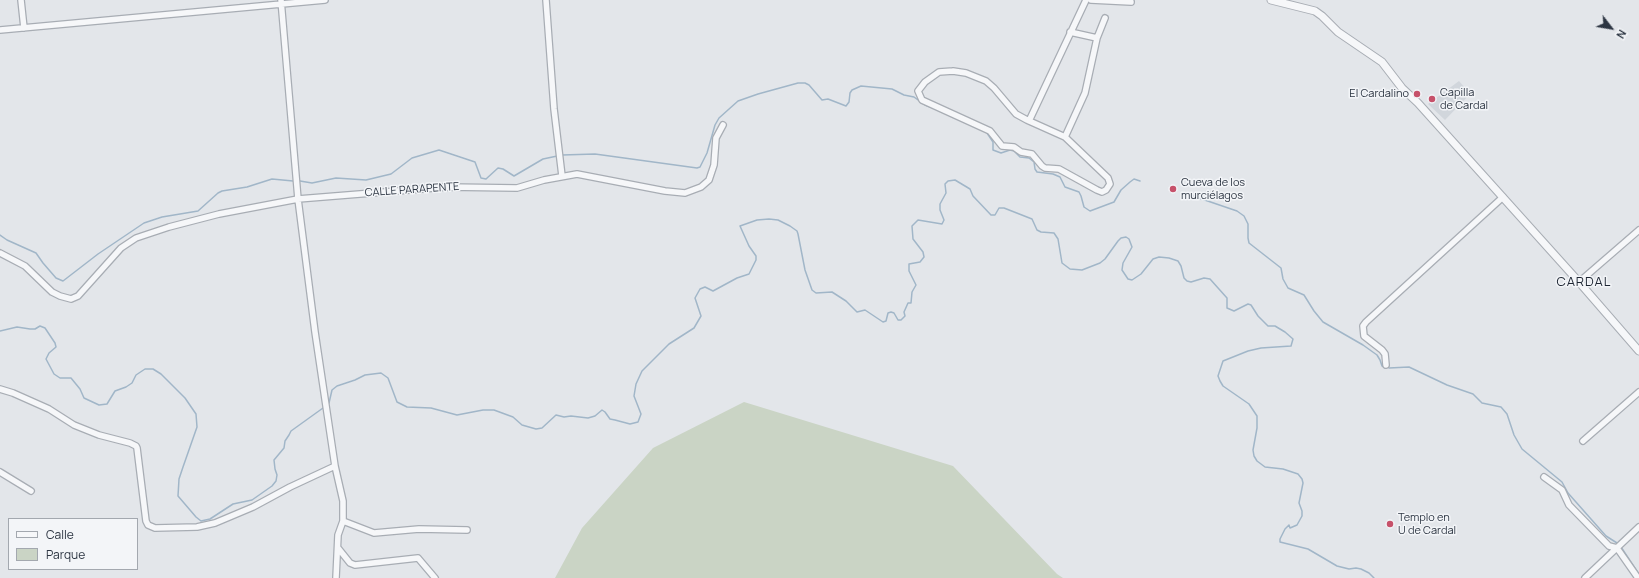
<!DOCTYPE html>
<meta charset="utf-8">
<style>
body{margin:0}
#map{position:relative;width:1639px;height:578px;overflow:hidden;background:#e3e6ea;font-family:Manrope,sans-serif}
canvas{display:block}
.legend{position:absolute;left:8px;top:518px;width:130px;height:52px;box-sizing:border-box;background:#f3f5f8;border:1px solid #a3a8af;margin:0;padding:5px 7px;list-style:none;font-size:12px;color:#2c3542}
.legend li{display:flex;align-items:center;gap:8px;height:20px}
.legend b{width:20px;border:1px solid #a3a8af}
.north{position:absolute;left:1591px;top:8px;width:40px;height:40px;-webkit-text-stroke:3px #f3f5f8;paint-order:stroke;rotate:121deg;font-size:11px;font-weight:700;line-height:16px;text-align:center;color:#2c3542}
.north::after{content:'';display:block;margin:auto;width:14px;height:18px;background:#2c3542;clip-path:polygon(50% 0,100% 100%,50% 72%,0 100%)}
</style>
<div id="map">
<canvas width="1639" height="578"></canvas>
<ul class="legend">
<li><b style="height:5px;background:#f6f7f9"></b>Calle</li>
<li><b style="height:11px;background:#cad4c5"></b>Parque</li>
</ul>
<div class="north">N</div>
</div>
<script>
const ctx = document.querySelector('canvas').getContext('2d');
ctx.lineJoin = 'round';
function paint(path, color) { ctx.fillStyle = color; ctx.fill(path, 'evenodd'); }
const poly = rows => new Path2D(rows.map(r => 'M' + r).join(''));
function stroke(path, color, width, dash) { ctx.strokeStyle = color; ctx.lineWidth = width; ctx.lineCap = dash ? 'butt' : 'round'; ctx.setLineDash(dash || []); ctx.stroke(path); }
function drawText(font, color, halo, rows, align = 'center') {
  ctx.font = font + ' Manrope,sans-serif'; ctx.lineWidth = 3; ctx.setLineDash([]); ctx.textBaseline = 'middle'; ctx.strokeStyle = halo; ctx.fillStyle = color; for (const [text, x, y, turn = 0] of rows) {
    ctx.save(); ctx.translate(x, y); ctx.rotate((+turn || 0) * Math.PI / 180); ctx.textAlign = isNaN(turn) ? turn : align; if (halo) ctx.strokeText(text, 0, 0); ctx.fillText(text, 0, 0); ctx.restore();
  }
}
paint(poly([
 [1459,81,1466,89,1472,89,1472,92,1445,120,1428,104]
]), '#d1d6dc');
paint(poly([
 [744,402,953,466,1057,574,1063,578,555,578,582,528,653,448]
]), '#cad4c5');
stroke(poly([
 [987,133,993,142,993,150,1001,153,1010,150,1014,151,1020,157,1029,158,1034,162,1035,169,1037,172,1053,174,1060,177,1065,187,1079,192,1081,196,1084,207,1090,211,1114,202,1121,190,1130,182,1134,179,1140,181],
 [300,181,312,183,336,178,366,180,391,174,412,158,439,150,475,162,481,178,486,179,498,168,503,169,514,176,543,159,562,155,595,154,697,168,700,167,707,153,715,125,719,118,738,101,758,94,798,83,805,83,809,85,822,100,828,99,846,106,849,102,850,93,852,90,861,86,892,89,904,95,914,97,925,105,933,108],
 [1193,196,1237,211,1244,216,1248,224,1248,238,1249,243,1281,268,1283,279,1288,288,1304,295,1314,311,1323,322,1363,345,1377,355,1380,360,1382,366,1385,368],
 [0,235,7,240,36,253,43,263,56,278,63,281,98,254,144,223,162,217,198,211,218,193,222,191,247,187,272,179,293,181],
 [0,331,17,327,30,329,35,329,40,326,45,328,55,343,56,347,49,353,46,359,54,374,60,378,71,378,80,389,84,398,99,405,107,404,115,391,126,387,132,383,136,375,145,369,153,369,161,374,185,398,196,414,197,427,183,467,179,479,178,496,196,517,201,521,210,519,233,504,252,500,272,486,276,481,277,475,275,469,274,460,284,448,285,441,289,435,291,431,323,408],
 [1389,368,1409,367,1447,385,1473,394,1482,403,1501,407,1507,414,1514,435,1522,449,1562,482,1568,493,1606,536,1617,543],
 [329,403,332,390,337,386,355,380,365,375,381,373,388,378,397,402,407,407,431,408,457,415,483,410,494,410,513,417,522,425,536,429,542,428,556,415,564,417,571,416,588,418,595,416,602,410,605,412,610,419,615,420,630,424,638,422,641,414,634,396,636,384,642,371,669,344,694,328,701,316,695,298,700,289,705,287,713,291,737,278,749,274,756,260,756,256,749,246,740,226,757,220,769,219,778,220,790,226,797,231,798,234,805,270,812,290,816,293,832,292,846,301,857,312,865,310,883,322,886,321,888,313,891,312,894,313,898,320,901,320,905,316,904,312,908,303,911,303,912,292,916,285,909,271,909,264,920,262,924,257,923,252,913,239,912,226,918,220,942,224,944,220,940,210,940,204,946,193,945,184,948,181,955,180,970,189,973,196,991,215,995,215,999,208,1004,208,1032,219,1037,230,1041,232,1054,233,1058,239,1062,263,1070,269,1082,270,1100,263,1105,259,1118,241,1121,238,1126,237,1129,239,1132,247,1123,263,1122,270,1128,279,1132,280,1141,274,1153,259,1159,257,1169,258,1178,261,1181,266,1184,278,1187,281,1191,282,1204,278,1210,279,1227,298,1227,308,1234,311,1248,304,1251,305,1258,316,1268,326,1275,326,1285,332,1293,339,1291,346,1261,348,1248,351,1223,361,1218,376,1220,381,1223,386,1249,404,1257,416,1257,428,1253,450,1254,456,1257,461,1265,467,1283,469,1298,474,1302,479,1303,483,1299,503,1302,511,1302,516,1297,525,1290,528,1289,525,1285,529,1280,539,1280,542,1308,549,1337,566,1349,569,1356,568,1361,569,1369,573,1374,578],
 [1621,547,1639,574]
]), '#a1b6c8', 1.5);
const minor = poly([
 [21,0,24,28],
 [281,0,298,199,315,332,335,466,343,501,343,521,338,535,336,578],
 [546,0,554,109,562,176],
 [1091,0,1131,2],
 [0,30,325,0],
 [1070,32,1097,38],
 [953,71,966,73,986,81,994,88,1016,114,1027,120,1065,137,1108,178,1110,184,1106,190,1102,192,1097,190,1059,169,1045,168,1042,166,1032,154,1021,152,1014,147,1002,146,990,131,922,100,918,91,925,82,939,72,953,71],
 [1029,121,1086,0],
 [1065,137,1085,93,1097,38,1105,18],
 [0,253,25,266,52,292,60,296,71,299,78,296,121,248,136,238,169,227,219,214,298,199,447,187,517,188,544,180,577,174,665,191,685,193,701,187,709,180,714,165,716,138,723,125],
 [1579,282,1639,230],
 [1386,365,1385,354,1382,350,1364,336,1363,326,1366,322,1503,197],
 [0,389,13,393,49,409,74,425,99,435,130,443,136,446,137,448,146,521,148,525,155,528,197,527,215,523,253,507,290,487,335,466],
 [1583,441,1639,392],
 [0,472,31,491],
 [1544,477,1562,490,1569,505,1609,546,1617,548,1638,578],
 [343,521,374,533,419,529,467,530],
 [338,548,350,563,355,565,418,558,435,578],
 [1585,578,1639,527]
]);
const tertiary = poly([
 [1271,0,1315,11,1322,16,1338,32,1382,62,1402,88,1418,103,1579,282,1639,351]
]);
stroke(minor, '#a8adb4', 8);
stroke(tertiary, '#a8adb4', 9);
stroke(minor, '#f6f7f9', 5.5);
stroke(tertiary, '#f6f7f9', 7);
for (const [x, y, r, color] of [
 [1417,94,4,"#c6516a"],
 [1432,99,4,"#c6516a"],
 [1173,189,4,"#c6516a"],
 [1390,524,4,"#c6516a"]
]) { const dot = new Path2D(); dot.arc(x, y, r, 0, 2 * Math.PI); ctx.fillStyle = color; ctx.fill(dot); stroke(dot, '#f3f5f8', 1.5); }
drawText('11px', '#2c3542', '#f3f5f8', [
 ["Capilla",1440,93],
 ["de Cardal",1440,106],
 ["El Cardalino",1409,94,"right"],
 ["Cueva de los",1181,183],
 ["murciélagos",1181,196],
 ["Templo en",1398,518],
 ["U de Cardal",1398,531]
], 'left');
drawText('11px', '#2c3542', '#f3f5f8', [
 ["CALLE PARAPENTE",412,190,-4]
]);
ctx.letterSpacing = '1px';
drawText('13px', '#1e2633', '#f3f5f8', [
 ["CARDAL",1584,282]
]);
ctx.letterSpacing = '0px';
</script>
